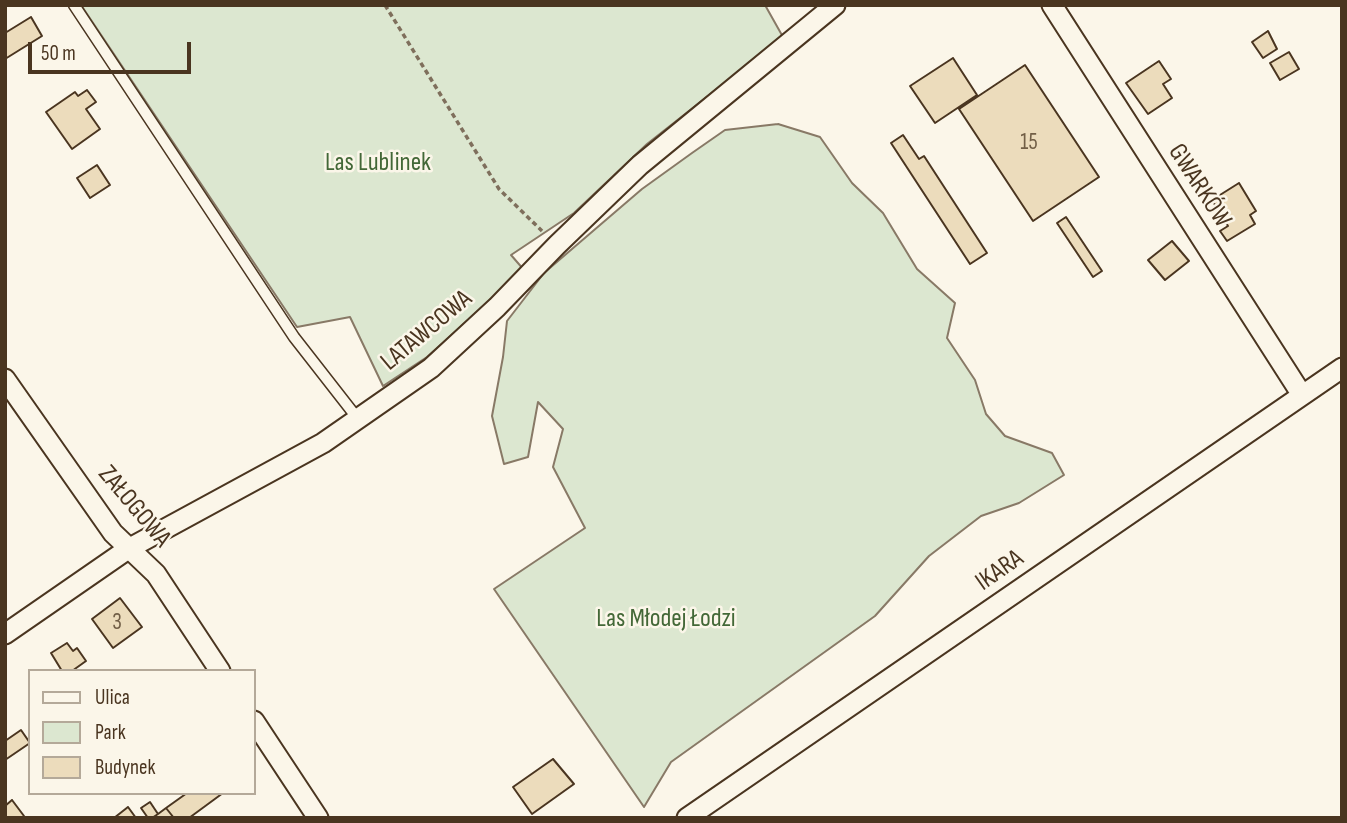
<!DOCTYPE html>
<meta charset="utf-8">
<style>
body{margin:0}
#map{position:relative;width:1347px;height:823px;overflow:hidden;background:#fbf6e9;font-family:"Sofia Sans Condensed",sans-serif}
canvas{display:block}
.frame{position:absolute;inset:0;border:7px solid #4a3520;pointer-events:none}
.legend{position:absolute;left:28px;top:669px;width:228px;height:126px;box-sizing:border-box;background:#fbf6e9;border:2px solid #b4a999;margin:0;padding:9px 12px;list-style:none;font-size:21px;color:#4a3520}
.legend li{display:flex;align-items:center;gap:14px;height:35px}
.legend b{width:35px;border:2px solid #b4a999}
.scale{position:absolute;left:28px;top:42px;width:163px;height:32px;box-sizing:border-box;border:4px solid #4a3520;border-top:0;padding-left:9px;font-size:21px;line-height:24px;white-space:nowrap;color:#4a3520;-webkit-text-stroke:5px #fbf6e9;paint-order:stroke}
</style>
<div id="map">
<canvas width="1347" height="823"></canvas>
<div class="frame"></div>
<ul class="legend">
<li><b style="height:9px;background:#fbf6e9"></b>Ulica</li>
<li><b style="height:19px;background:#dce7d0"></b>Park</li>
<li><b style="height:19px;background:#ecdcbc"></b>Budynek</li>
</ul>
<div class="scale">50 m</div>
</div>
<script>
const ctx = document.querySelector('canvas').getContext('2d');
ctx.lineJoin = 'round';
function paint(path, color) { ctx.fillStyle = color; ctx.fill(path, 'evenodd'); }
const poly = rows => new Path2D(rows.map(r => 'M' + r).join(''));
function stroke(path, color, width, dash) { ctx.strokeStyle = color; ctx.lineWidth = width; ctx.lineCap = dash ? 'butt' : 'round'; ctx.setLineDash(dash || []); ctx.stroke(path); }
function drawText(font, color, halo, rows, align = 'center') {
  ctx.font = font + ' "Sofia Sans Condensed",sans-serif'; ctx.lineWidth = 5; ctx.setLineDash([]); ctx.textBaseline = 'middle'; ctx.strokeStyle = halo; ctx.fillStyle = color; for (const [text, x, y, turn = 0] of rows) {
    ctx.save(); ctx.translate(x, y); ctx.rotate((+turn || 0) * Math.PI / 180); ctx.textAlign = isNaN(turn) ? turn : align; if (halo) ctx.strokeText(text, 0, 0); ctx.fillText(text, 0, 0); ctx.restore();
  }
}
const green = poly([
 [81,5,765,5,783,37,647,144,574,213,511,255,524,270,427,357,383,386,350,317,297,327,81,5],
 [778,124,820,137,852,183,883,213,917,269,955,303,947,338,975,380,986,414,1005,436,1052,453,1064,475,1019,503,981,516,929,556,875,616,671,762,644,807,494,589,585,528,553,467,563,429,538,402,528,457,504,464,492,416,503,357,507,321,544,273,642,189,692,153,725,130,778,124]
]);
paint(green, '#dce7d0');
stroke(green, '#887966', 2);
const building = poly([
 [31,17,42,36,5,59,5,33,31,17],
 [1268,31,1277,49,1263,58,1252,42,1268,31],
 [1289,52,1299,69,1280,80,1270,63,1289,52],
 [953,58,977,95,935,123,910,86,953,58],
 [1159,61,1171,79,1163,84,1172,98,1148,114,1126,83,1159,61],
 [1025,65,1099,177,1033,221,959,109,1025,65],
 [87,90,96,102,86,109,100,129,72,149,46,112,75,92,78,96,87,90],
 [903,135,919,159,924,156,987,253,970,264,891,143,903,135],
 [97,165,110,185,90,198,77,178,97,165],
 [1239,183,1256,211,1250,215,1255,224,1227,241,1220,231,1228,226,1212,200,1239,183],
 [1066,217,1102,271,1093,277,1057,223,1066,217],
 [1172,241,1189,261,1165,280,1148,260,1172,241],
 [120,598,142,627,113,648,92,619,120,598],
 [67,643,73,651,77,648,86,661,72,671,62,671,51,653,67,643],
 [21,730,30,743,5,760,5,741,21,730],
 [553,759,574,784,532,814,513,787,553,759],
 [187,793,223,793,189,818,174,818,166,808,187,793],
 [12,800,24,816,21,818,5,818,5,806,12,800],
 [150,802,158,814,152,818,148,818,141,808,150,802],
 [128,807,136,818,114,818,128,807],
 [166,808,174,818,152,818,158,814,166,808]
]);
paint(building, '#ecdcbc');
stroke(building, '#4a3520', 2);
const service = poly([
 [74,5,294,337,358,419]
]);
const minor = poly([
 [1052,5,1302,395],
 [5,379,113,533,156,574,220,671],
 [5,634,128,549,323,443,431,368,497,307,557,245,640,165,835,5],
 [254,721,318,818],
 [687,818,1342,368]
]);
stroke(service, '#4a3520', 13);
stroke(minor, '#4a3520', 23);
stroke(poly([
 [385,5,499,189,542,231]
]), '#7f6f5c', 3.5, [5, 3.5]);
stroke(service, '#fbf6e9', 10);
stroke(minor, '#fbf6e9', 19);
drawText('23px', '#725f47', null, [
 ["15",1029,143],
 ["3",117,623]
]);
drawText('26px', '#436837', '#fbf6e9', [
 ["Las Lublinek",378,163],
 ["Las Młodej Łodzi",666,619]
]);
drawText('26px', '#4a3520', '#fbf6e9', [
 ["GWARKÓW",1199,186,57],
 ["LATAWCOWA",427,331,-40],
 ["ZAŁOGOWA",134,507,50],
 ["IKARA",1000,571,-35]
]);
</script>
